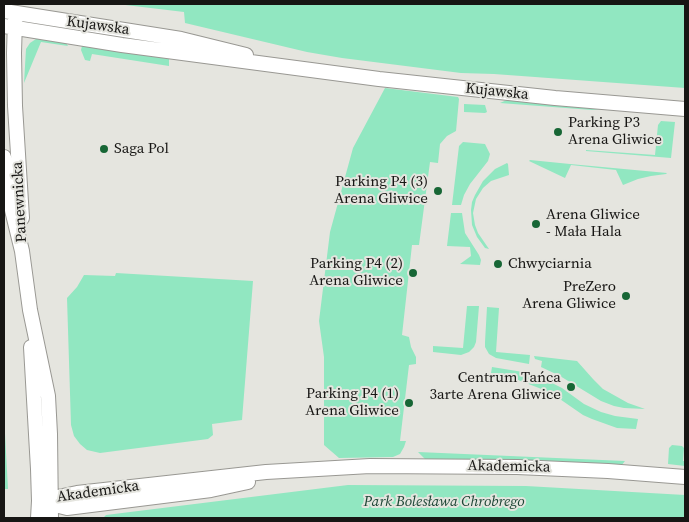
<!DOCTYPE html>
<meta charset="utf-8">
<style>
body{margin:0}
#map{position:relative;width:689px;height:522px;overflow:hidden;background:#e5e5df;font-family:"Source Serif 4",serif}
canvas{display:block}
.frame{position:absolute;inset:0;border:5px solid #171614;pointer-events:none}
</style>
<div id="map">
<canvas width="689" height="522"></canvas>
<div class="frame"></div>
</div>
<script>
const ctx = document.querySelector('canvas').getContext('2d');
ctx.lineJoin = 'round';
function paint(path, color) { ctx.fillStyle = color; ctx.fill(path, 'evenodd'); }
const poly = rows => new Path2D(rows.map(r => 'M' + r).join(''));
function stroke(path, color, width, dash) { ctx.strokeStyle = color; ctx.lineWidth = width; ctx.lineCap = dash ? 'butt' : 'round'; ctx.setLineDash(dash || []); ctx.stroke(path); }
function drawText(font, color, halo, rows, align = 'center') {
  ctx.font = font + ' "Source Serif 4",serif'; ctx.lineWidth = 4; ctx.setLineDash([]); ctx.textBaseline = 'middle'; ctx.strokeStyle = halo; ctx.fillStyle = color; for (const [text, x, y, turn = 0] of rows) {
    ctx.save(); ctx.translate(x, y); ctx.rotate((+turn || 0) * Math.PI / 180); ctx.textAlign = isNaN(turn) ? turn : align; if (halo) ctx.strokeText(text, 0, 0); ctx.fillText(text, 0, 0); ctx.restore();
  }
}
paint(poly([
 [117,4,685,4,685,88,494,74,461,73,342,58,307,52,185,23,184,12],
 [36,39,43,39,66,43,68,46,41,42,24,83,26,49,30,43],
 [85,45,169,59,169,66,92,54,90,61,85,60,81,50,82,46],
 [385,88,458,97,459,99,456,131,447,136,440,144,438,163,430,162,419,245,412,245,402,335,409,337,411,347,416,357,416,364,409,365,400,441,406,441,404,447,400,454,393,457,339,458,324,445,324,357,319,321,330,232,353,148],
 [509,99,621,110,619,111,602,109,592,110,500,103],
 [464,104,485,105,487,112,485,113,464,112],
 [661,121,675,122,671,158,586,151,586,150,655,155,658,125],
 [463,142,485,144,490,154,488,161,470,184,464,195,461,205,452,205,459,146],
 [530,160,570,164,667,173,666,174,651,176,638,179,623,185,616,170,571,165,565,178,529,161],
 [507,163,508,164,509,175,491,181,483,188,476,199,473,213,475,225,478,233,489,249,485,248,477,237,472,225,471,210,472,202,475,195,483,181,495,169],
 [451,213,462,213,465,233,479,255,481,260,480,265,460,264,471,256,470,247,447,246],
 [116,273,253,281,242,420,212,424,213,435,208,439,100,453,87,450,80,444,74,436,71,425,67,298,77,287,84,275,115,276],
 [467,306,479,306,476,342,474,347,469,352,461,355,433,352,433,346,463,348],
 [487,307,499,308,496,352,530,355,529,364,496,358,489,354,485,347,485,342],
 [534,356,577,361,593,379,603,389,628,403,645,409,624,408,614,406,601,401,560,376,541,367,542,361,535,359],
 [492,367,523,372,542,378,562,388,584,404,601,412,615,416,638,419,636,429,617,428,592,419,583,415,554,395,539,388,510,377,491,373],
 [4,415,8,489,4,489],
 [672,445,682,446,684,448,683,461,685,461,685,466,668,464,669,448],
 [418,452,625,461,621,466,431,461,425,459],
 [348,485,526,486,685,495,685,518,103,518,106,515]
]), '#91e7c1');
const tertiary = poly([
 [4,11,181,39,246,55],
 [15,19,14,53,15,106,22,218],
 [4,26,122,45,379,79,555,98,685,109],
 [4,157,12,210,22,251,30,310,48,396,50,434,51,518],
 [31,347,38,469,39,501,38,518],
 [39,501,77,493,266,472,370,466,517,467,608,471,685,477],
 [43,502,67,508,211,490,248,482]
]);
stroke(tertiary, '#999893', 16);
stroke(tertiary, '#fff', 14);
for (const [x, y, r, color] of [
 [558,132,5,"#176635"],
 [104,149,5,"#176635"],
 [438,191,5,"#176635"],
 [536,224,5,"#176635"],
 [498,264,5,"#176635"],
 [413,273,5,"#176635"],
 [626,296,5,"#176635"],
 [571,387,5,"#176635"],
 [409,403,5,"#176635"]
]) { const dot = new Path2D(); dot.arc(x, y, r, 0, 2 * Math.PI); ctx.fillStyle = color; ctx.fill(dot); stroke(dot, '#e5e5df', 2); }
drawText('15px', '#171614', '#e5e5df', [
 ["Kujawska",98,26,8],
 ["Kujawska",497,92,6],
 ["Panewnicka",20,202,-93],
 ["Akademicka",509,467,1],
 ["Akademicka",98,492,-8]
]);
drawText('15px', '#171614', '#e5e5df', [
 ["Parking P3",568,123,"left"],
 ["Arena Gliwice",568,140,"left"],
 ["Saga Pol",114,149,"left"],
 ["Parking P4 (3)",428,182],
 ["Arena Gliwice",428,199],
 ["Arena Gliwice",546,215,"left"],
 ["- Mała Hala",546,232,"left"],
 ["Parking P4 (2)",403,264],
 ["Arena Gliwice",403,281],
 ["Chwyciarnia",508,264,"left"],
 ["PreZero",616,287],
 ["Arena Gliwice",616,304],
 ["Centrum Tańca",561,378],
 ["3arte Arena Gliwice",561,395],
 ["Parking P4 (1)",399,394],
 ["Arena Gliwice",399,411]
], 'right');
drawText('italic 15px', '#1c4535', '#e5e5df', [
 ["Park Bolesława Chrobrego",444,502]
]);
</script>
